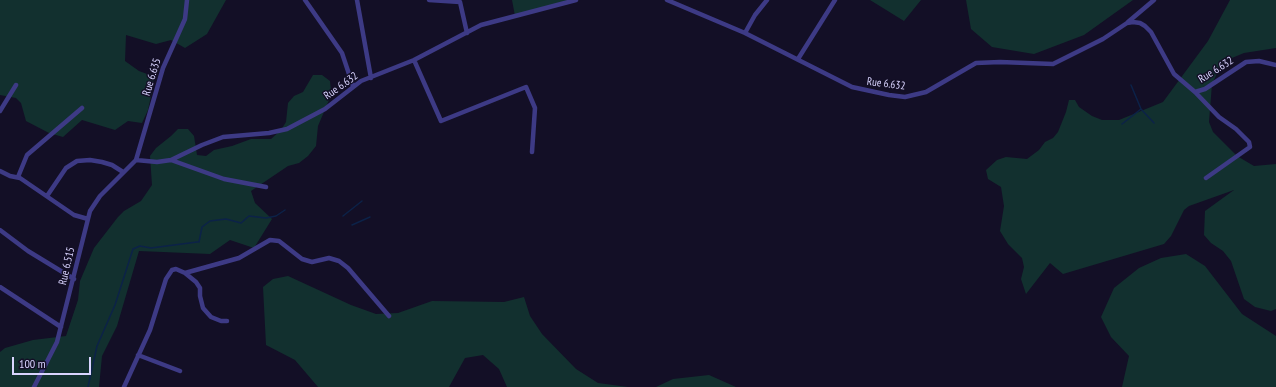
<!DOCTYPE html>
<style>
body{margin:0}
#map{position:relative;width:1276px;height:387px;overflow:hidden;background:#130f26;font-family:"PT Sans Narrow",sans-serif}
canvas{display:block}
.scale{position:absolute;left:12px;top:357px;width:79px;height:18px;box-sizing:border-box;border:2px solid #d9d4ff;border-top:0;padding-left:5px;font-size:12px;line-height:14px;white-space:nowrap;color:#d9d4ff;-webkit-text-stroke:3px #130f26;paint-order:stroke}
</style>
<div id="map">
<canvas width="1276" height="387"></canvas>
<div class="scale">100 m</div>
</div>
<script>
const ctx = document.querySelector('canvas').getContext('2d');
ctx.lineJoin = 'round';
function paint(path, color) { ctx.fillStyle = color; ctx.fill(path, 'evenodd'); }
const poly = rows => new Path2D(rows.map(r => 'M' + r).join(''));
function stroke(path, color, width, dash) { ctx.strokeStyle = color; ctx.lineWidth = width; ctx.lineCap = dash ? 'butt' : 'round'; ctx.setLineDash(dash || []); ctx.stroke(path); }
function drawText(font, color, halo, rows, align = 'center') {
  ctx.font = font + ' "PT Sans Narrow",sans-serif'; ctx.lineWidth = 3; ctx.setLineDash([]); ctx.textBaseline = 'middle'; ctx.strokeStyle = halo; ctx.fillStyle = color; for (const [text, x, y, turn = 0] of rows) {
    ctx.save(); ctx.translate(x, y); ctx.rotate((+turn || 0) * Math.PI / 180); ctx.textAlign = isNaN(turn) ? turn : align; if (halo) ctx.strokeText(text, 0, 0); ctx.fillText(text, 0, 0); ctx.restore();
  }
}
paint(poly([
 [0,0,226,0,207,34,185,48,171,40,156,44,126,35,125,61,139,71,155,77,148,110,142,123,128,121,115,130,82,120,63,137,49,133,26,121,21,103,16,98,0,95],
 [512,0,572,0,515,16],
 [870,0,921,0,904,21],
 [966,0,1133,0,1084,35,1034,54,992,47,971,29],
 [1230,0,1276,0,1276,48,1244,53,1227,60,1220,67,1212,84,1209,122,1213,132,1237,156,1254,166,1276,164,1276,309,1271,311,1255,307,1244,299,1231,261,1223,251,1211,243,1204,235,1205,211,1234,190,1189,206,1184,210,1171,236,1164,244,1063,274,1050,263,1026,294,1021,279,1024,267,1022,258,1008,244,1000,231,1004,206,1001,187,988,179,986,170,997,160,1006,157,1027,159,1039,150,1045,142,1053,138,1058,132,1066,112,1069,100,1075,100,1079,107,1092,116,1102,120,1119,120,1163,102,1208,41],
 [313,75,322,75,330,81,331,91,329,100,318,126,316,146,308,156,299,163,288,166,251,191,255,203,272,219,254,248,230,240,210,254,139,251,117,326,102,356,99,387,0,387,0,352,5,348,33,340,66,336,78,300,80,281,94,248,118,217,124,211,141,201,152,185,150,156,156,148,171,136,178,129,188,129,194,136,197,155,206,156,214,150,232,146,251,139,271,139,281,130,286,122,288,103,294,96,303,92],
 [1186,254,1205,266,1242,314,1276,336,1276,387,1122,387,1129,356,1111,337,1101,317,1114,288,1139,268,1161,258],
 [288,276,351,305,376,314,398,313,432,301,504,302,524,297,530,316,542,334,576,369,598,383,628,387,507,387,499,369,483,355,465,358,449,387,318,387,295,360,266,345,263,287,273,279],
 [709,375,736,387,656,387,673,379]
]), '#12302f');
stroke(poly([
 [1131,85,1141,109,1154,123],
 [1122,124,1141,109],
 [343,216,362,201],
 [352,225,370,217],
 [88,387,97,346,115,305,133,249,140,246,151,248,197,242,199,242,202,227,210,221,226,219,241,223,249,216,266,218,276,216,285,210]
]), '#0c2248', 1.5);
stroke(poly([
 [305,0,342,53,353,86],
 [357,0,371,78],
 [429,0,460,2,467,33],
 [667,0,745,33,852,87,889,95,905,97,926,92,976,63,1000,62,1053,64,1103,39,1127,23,1133,22,1140,23,1145,26,1151,32,1174,74,1195,92,1205,89,1246,62,1259,61,1276,65],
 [1128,22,1154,0],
 [745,33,755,15,767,0],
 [798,59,835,0],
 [414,60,441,121,526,87,535,108,532,152],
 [1195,92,1219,117,1236,129,1249,142,1250,147,1206,178],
 [0,111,16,85],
 [136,160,157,162,171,160,202,145,223,137,269,133,287,129,325,109,361,81,414,60,481,25,576,0],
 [136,160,163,68,185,19,187,0],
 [171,160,224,179,266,187],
 [0,171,10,176,20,178,74,215,88,219],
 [18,177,27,155,82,108],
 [47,196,66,168,77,161,90,160,102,162,112,165,123,172],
 [0,230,28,251,74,279],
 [185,273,239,258,270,240,279,241,302,259,312,262,329,258,339,261,348,268,389,316],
 [0,287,61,327],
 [138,355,180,371],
 [34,387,57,342,90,211,100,196,136,160],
 [124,387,150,330,166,279,172,270,176,269,185,273,196,282,200,288,200,296,203,308,211,317,221,321,227,321]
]), '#3d3a85', 4.5);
drawText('11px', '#d9d4ff', '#130f26', [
 ["Rue 6.632",1216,70,-32],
 ["Rue 6.635",152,77,-73],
 ["Rue 6.632",886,84,7],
 ["Rue 6.632",341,86,-35],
 ["Rue 6.515",67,266,-77]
]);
</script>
